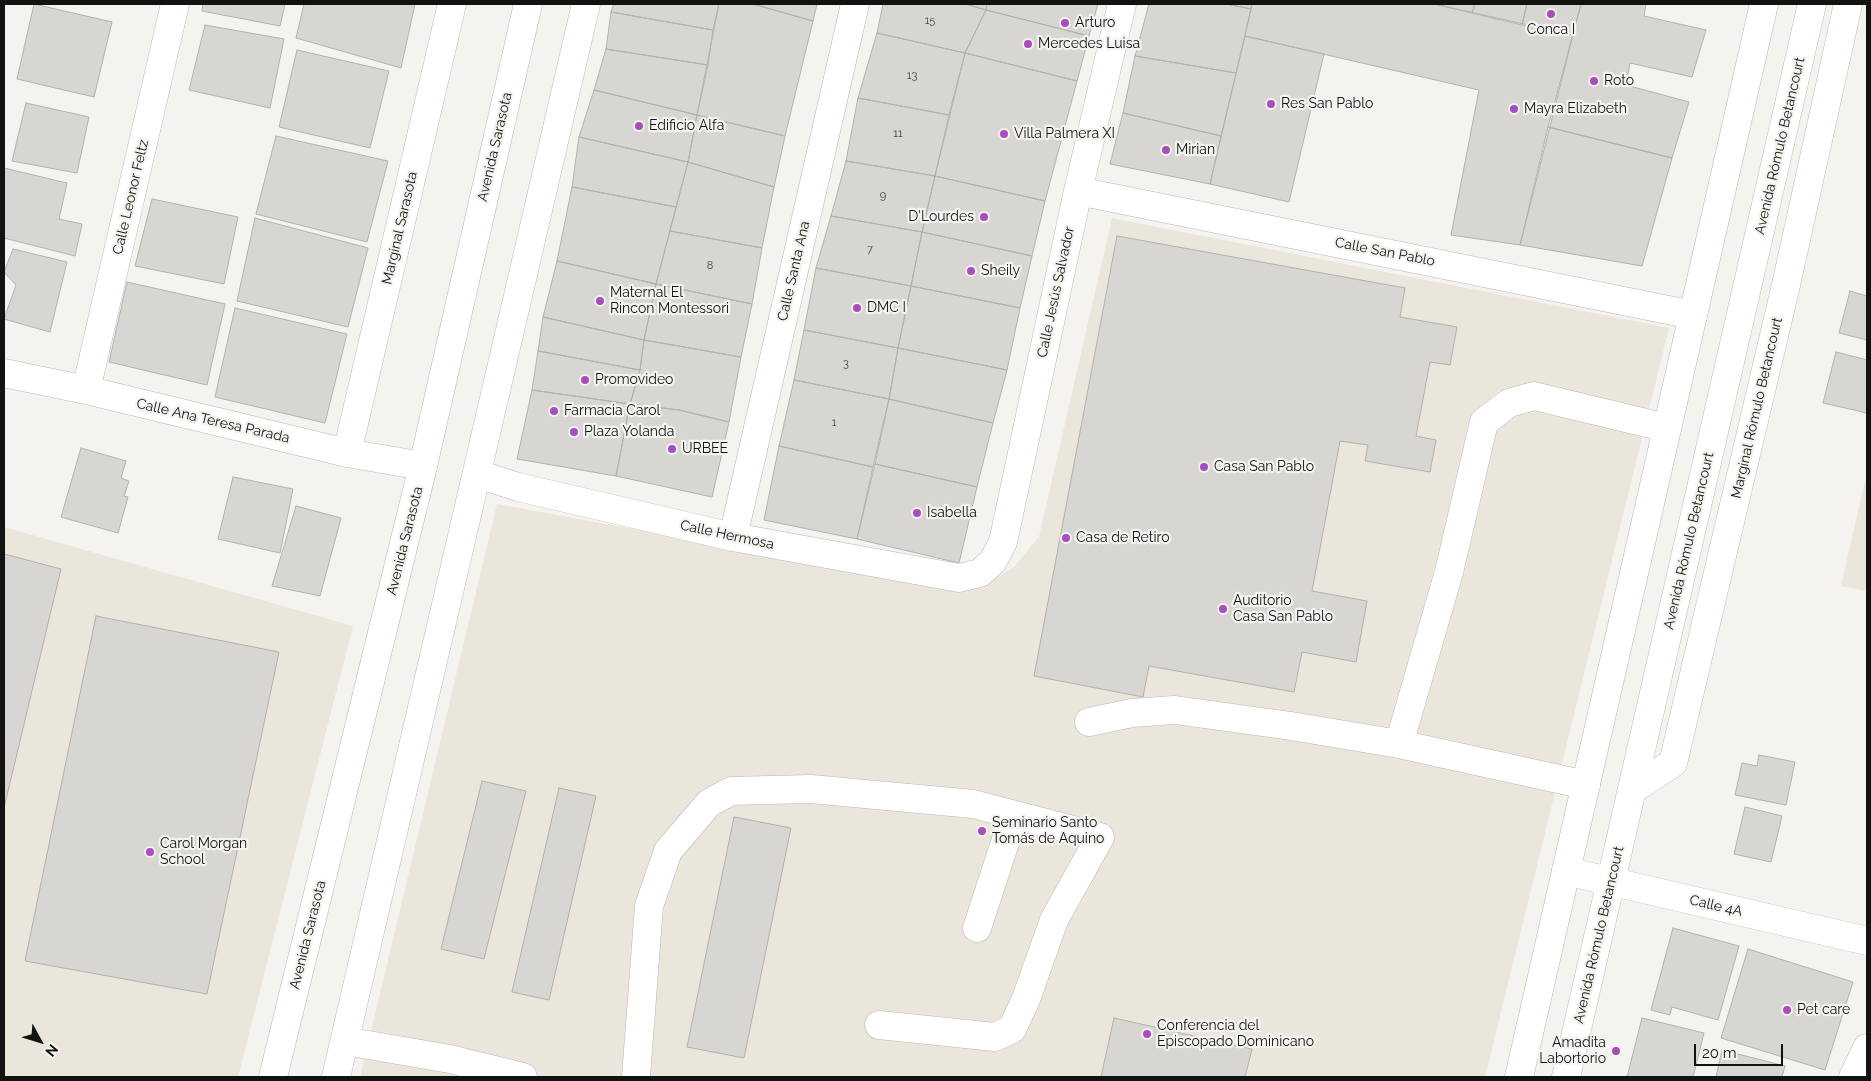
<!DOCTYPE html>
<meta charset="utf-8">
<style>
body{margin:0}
#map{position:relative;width:1871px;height:1081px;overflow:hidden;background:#f4f3ef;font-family:Raleway,sans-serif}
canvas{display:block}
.frame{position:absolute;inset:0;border:5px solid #121211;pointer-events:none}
.north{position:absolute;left:15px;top:1016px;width:50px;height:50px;-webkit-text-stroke:4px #f4f3ef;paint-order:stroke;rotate:129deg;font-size:14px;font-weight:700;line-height:20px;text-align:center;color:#121211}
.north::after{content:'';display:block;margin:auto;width:18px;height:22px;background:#121211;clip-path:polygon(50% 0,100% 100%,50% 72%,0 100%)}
.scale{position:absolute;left:1694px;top:1044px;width:89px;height:22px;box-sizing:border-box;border:2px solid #121211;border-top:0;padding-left:6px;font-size:15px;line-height:18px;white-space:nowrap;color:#121211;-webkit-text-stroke:4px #f4f3ef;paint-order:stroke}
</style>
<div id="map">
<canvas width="1871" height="1081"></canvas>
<div class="frame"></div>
<div class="north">N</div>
<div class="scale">20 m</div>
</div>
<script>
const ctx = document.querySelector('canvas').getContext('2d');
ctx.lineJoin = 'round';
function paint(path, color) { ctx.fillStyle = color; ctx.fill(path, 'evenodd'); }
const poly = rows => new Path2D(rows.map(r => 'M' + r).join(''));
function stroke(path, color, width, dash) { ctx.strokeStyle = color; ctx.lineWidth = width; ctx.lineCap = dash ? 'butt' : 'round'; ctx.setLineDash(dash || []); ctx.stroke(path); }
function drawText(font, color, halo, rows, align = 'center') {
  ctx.font = font + ' Raleway,sans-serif'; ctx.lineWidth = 4.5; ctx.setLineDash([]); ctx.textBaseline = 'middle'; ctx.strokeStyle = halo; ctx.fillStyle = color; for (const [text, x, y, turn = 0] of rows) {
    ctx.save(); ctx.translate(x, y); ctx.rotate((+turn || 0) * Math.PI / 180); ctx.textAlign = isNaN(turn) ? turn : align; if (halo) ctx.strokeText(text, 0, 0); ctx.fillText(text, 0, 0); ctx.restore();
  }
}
paint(poly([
 [1112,218,1669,328,1485,1077,360,1077,497,504,939,585,990,582,1014,567,1039,537],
 [1867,472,1867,591,1841,586],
 [4,527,353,626,238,1077,4,1077]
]), '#eae6db');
const building = poly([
 [34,4,112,22,94,97,17,79,34,4],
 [203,4,285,4,280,26,202,11,203,4],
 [304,4,415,4,401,68,296,38,304,4],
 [614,4,719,4,713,30,611,12,614,4],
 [719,4,753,4,813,21,785,136,697,115,719,4],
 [753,4,817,4,813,21,753,4],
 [883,4,965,4,986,10,965,53,877,33,883,4],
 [965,4,987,4,986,10,965,4],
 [987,4,1098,4,1089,36,986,10,987,4],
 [1149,4,1226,4,1251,9,1236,73,1135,56,1149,4],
 [1226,4,1252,4,1251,9,1226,4],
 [1252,4,1434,4,1573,35,1520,245,1451,235,1479,90,1245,36,1252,4],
 [1434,4,1475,4,1472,13,1434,4],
 [1475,4,1527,4,1522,25,1472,13,1475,4],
 [1527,4,1581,4,1573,35,1522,25,1527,4],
 [1581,4,1646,4,1644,16,1706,30,1692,77,1630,63,1626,85,1689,102,1672,158,1548,127,1581,4],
 [986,10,1089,36,1077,81,965,53,986,10],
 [611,12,713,30,708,65,606,49,611,12],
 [205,25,284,39,270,108,189,90,205,25],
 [877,33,965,53,949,115,858,98,877,33],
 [1245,36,1324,54,1289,202,1210,184,1245,36],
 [606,49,708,65,697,115,594,90,606,49],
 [297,50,389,71,370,148,279,127,297,50],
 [965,53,1077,81,1045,201,935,176,965,53],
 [1135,56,1236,73,1221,136,1123,113,1135,56],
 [594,90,697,115,688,162,579,137,594,90],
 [858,98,949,115,935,176,846,161,858,98],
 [26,103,89,117,77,173,12,161,26,103],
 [1123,113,1221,136,1210,184,1110,164,1123,113],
 [697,115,785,136,774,187,688,162,697,115],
 [1548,127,1672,158,1642,266,1520,245,1548,127],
 [276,136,388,161,367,242,256,214,276,136],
 [579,137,688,162,676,207,572,187,579,137],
 [846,161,935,176,922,232,831,216,846,161],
 [688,162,774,187,762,248,670,231,688,162],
 [4,168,67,183,59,219,82,224,75,256,4,238,4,168],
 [935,176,1045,201,1032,256,922,232,935,176],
 [572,187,676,207,656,284,557,261,572,187],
 [152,199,238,217,224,284,135,266,152,199],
 [831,216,922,232,911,286,816,268,831,216],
 [255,218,368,248,348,327,237,301,255,218],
 [670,231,762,248,752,304,656,284,670,231],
 [922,232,1032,256,1020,308,911,286,922,232],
 [1117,236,1405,288,1400,317,1457,327,1450,365,1430,362,1416,436,1436,440,1430,472,1365,461,1368,445,1340,441,1312,591,1367,601,1356,662,1302,652,1294,692,1149,666,1143,697,1034,676,1117,236],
 [13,249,67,262,50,332,4,319,16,285,4,272,13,249],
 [557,261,656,284,644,340,543,317,557,261],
 [816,268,911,286,898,348,804,330,816,268],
 [127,282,225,304,207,385,109,362,127,282],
 [656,284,752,304,741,357,644,340,656,284],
 [911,286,1020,308,1007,370,898,348,911,286],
 [1850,291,1867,296,1867,340,1839,333,1850,291],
 [235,308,347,334,325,423,215,397,235,308],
 [543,317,644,340,640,370,538,351,543,317],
 [804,330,898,348,889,399,794,380,804,330],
 [644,340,741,357,729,422,679,410,630,404,640,370,644,340],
 [898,348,1007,370,993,423,889,399,898,348],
 [538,351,640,370,630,404,532,390,538,351],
 [1836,352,1867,360,1867,413,1823,403,1836,352],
 [794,380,889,399,873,467,779,446,794,380],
 [532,390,630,404,616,476,517,459,532,390],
 [889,399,993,423,977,487,875,464,889,399],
 [630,404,679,410,729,422,712,497,616,476,630,404],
 [779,446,873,467,857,539,764,520,779,446],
 [81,448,126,461,121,478,129,481,124,496,128,497,118,533,61,517,81,448],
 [875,464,977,487,959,563,857,539,875,464],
 [233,477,293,489,280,553,218,539,233,477],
 [296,506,341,518,320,596,272,586,296,506],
 [4,554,61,569,4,808,4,554],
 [96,616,279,652,207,994,25,961,96,616],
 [1759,755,1795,762,1786,805,1735,795,1742,763,1757,766,1759,755],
 [482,781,526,791,484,959,441,949,482,781],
 [559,788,596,796,549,1000,512,992,559,788],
 [1745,807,1782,816,1771,862,1734,854,1745,807],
 [734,817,791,828,744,1058,687,1047,734,817],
 [1673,928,1739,946,1718,1020,1672,1007,1670,1015,1651,1010,1673,928],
 [1748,949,1853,982,1825,1070,1721,1038,1748,949],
 [1114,1018,1252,1049,1245,1077,1101,1077,1114,1018],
 [1642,1018,1704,1033,1693,1077,1627,1077,1642,1018],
 [1722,1050,1785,1066,1782,1077,1716,1077,1722,1050]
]);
paint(building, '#d7d6d2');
stroke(building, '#b2b1ad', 1);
const minor = poly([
 [1078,191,1693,315],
 [4,373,86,390,347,453,423,466],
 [86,390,175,4],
 [347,453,452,4],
 [478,474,518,487,733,537,959,578,980,573,993,561,1003,542,1078,191,1122,4],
 [733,537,855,4],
 [1089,722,1132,713,1175,710,1291,726,1399,744],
 [1586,785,1399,744,1449,572,1484,422,1509,403,1534,396,1667,428],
 [1632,790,1673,763,1786,285,1848,4],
 [1566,871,1867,941],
 [977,928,1014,815],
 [345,1041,450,1059,523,1077],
 [636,1077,649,906,668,851,709,803,731,791,811,789,973,804,1100,837,1054,920,1026,999,1012,1029,995,1037,879,1025],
 [1853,1077,1867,1048]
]);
const major = poly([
 [273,1077,423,466,528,4],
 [336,1077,586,4],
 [1519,1077,1764,4],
 [1566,1077,1812,4]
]);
stroke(minor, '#bab8b5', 29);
stroke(major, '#bab8b5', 29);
stroke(minor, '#fff', 28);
stroke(major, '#fff', 28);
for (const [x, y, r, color] of [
 [1551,14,5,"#a64fbc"],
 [1065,23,5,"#a64fbc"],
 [1028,44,5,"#a64fbc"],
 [1594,81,5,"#a64fbc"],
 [1271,104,5,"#a64fbc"],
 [1514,109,5,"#a64fbc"],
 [639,126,5,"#a64fbc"],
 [1004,134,5,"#a64fbc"],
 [1166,150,5,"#a64fbc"],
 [984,217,5,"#a64fbc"],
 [971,271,5,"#a64fbc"],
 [600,301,5,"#a64fbc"],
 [857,308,5,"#a64fbc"],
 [585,380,5,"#a64fbc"],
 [554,411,5,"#a64fbc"],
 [574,432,5,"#a64fbc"],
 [672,449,5,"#a64fbc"],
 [1204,467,5,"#a64fbc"],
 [917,513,5,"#a64fbc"],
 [1066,538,5,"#a64fbc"],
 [1223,609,5,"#a64fbc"],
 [982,831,5,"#a64fbc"],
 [150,852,5,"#a64fbc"],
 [1787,1010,5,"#a64fbc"],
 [1147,1034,5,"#a64fbc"],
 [1616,1051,5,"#a64fbc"]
]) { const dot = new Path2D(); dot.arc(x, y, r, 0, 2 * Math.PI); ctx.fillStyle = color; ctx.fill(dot); stroke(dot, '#f4f3ef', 2); }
drawText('11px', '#434341', null, [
 ["15",930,21],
 ["13",912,76],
 ["11",898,134],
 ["9",883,196],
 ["7",870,250],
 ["8",710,266],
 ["3",846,364],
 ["1",834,423]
]);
drawText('14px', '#121211', '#f4f3ef', [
 ["Arturo",1075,23],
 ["Conca I",1551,30,"center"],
 ["Mercedes Luisa",1038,44],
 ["Roto",1604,81],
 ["Res San Pablo",1281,104],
 ["Mayra Elizabeth",1524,109],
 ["Edificio Alfa",649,126],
 ["Villa Palmera XI",1014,134],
 ["Mirian",1176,150],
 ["D'Lourdes",974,217,"right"],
 ["Sheily",981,271],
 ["Maternal El",610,293],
 ["Rincon Montessori",610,309],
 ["DMC I",867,308],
 ["Promovideo",595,380],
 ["Farmacia Carol",564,411],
 ["Plaza Yolanda",584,432],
 ["URBEE",682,449],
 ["Casa San Pablo",1214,467],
 ["Isabella",927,513],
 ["Casa de Retiro",1076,538],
 ["Auditorio",1233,601],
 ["Casa San Pablo",1233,617],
 ["Seminario Santo",992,823],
 ["Tomás de Aquino",992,839],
 ["Carol Morgan",160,844],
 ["School",160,860],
 ["Pet care",1797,1010],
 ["Conferencia del",1157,1026],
 ["Episcopado Dominicano",1157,1042],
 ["Amadita",1606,1043,"right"],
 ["Labortorio",1606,1059,"right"]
], 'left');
drawText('14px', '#121211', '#f4f3ef', [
 ["Avenida Rómulo Betancourt",1780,146,-77],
 ["Avenida Sarasota",495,147,-77],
 ["Calle Leonor Feltz",131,197,-77],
 ["Marginal Sarasota",400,228,-77],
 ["Calle San Pablo",1385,252,11],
 ["Calle Santa Ana",794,271,-77],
 ["Calle Jesús Salvador",1056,292,-78],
 ["Marginal Rómulo Betancourt",1757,408,-77],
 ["Calle Ana Teresa Parada",213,421,13],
 ["Calle Hermosa",727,535,12],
 ["Avenida Sarasota",405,541,-76],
 ["Avenida Rómulo Betancourt",1689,541,-77],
 ["Calle 4A",1716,906,13],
 ["Avenida Sarasota",308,935,-76],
 ["Avenida Rómulo Betancourt",1599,935,-77]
]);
</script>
